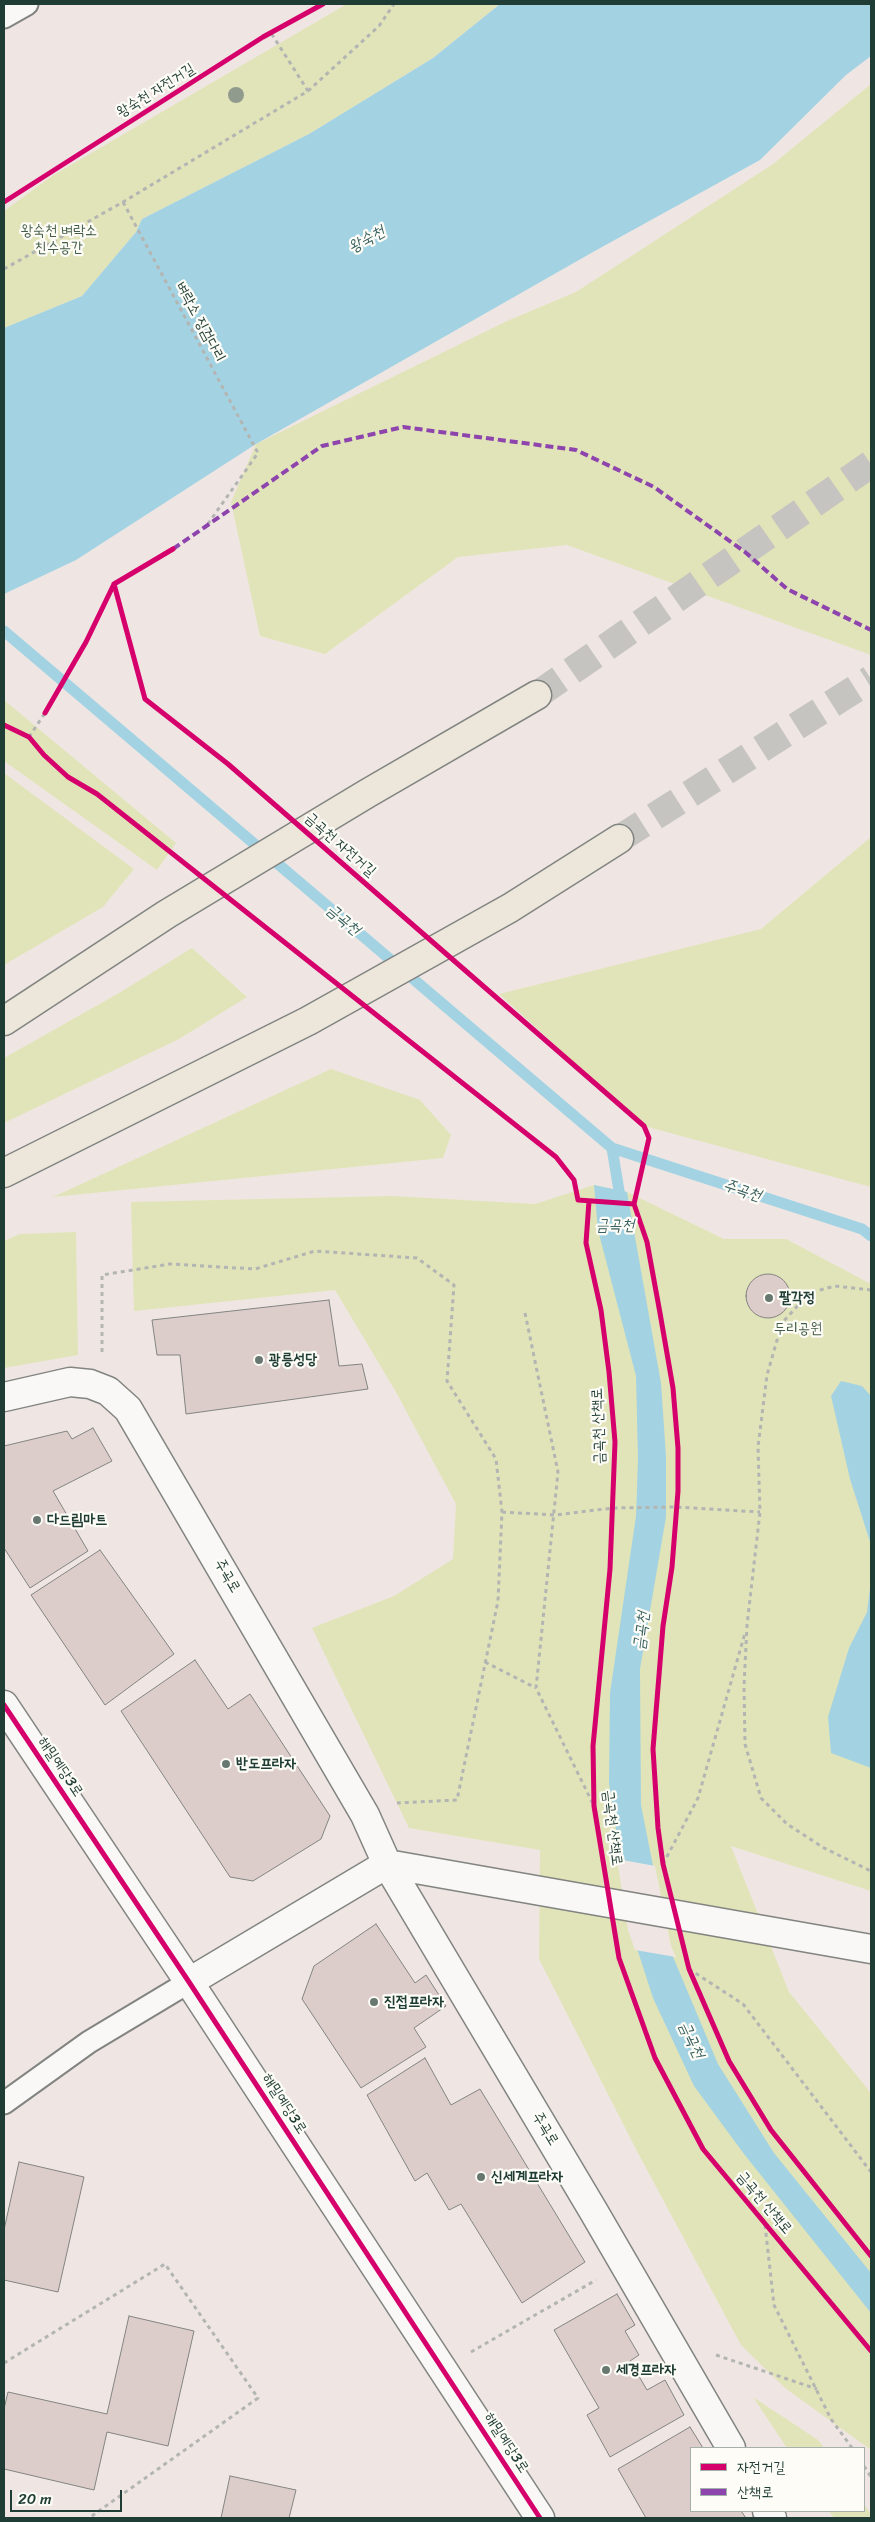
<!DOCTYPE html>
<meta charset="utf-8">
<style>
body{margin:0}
#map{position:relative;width:875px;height:2522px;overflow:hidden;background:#efe6e3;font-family:Sriracha,"Poor Story",sans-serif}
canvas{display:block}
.frame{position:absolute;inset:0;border:5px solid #1f3d34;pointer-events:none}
.legend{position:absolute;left:690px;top:2447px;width:175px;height:65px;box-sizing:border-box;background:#fdfcf7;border:1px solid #a4b0a9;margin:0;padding:6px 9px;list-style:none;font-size:15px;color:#1f3d34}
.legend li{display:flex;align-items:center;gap:10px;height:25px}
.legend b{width:25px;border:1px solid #a4b0a9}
.scale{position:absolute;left:10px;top:2490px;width:112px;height:22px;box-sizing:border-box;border:2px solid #1f3d34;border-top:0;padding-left:6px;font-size:15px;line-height:18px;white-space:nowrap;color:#1f3d34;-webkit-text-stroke:4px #fdfcf7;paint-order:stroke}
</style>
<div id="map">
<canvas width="875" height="2522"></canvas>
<div class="frame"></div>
<ul class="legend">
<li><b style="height:6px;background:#d6006c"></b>자전거길</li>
<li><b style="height:6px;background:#8e44ad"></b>산책로</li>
</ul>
<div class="scale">20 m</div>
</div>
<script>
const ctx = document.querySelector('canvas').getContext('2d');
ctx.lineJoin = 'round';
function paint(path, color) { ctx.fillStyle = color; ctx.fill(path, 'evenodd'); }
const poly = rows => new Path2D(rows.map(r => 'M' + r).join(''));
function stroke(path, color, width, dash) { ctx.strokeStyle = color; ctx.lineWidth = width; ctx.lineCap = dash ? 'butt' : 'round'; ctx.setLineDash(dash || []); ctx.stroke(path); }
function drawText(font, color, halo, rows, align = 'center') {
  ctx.font = font + ' Sriracha,"Poor Story",sans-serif'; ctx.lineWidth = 4.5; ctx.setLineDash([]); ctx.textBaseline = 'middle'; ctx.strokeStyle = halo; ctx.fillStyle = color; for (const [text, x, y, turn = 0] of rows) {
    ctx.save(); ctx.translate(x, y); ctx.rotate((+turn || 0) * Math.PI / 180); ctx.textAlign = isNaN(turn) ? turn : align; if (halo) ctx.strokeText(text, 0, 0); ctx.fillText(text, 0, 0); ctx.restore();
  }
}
paint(poly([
 [347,4,500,4,433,58,309,134,142,219,136,232,82,296,4,328,4,211,52,176],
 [871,84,871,655,567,545,458,557,325,654,260,636,231,502,256,444,507,321,576,292,773,164],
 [4,700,176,843,157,870,4,761],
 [4,773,134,869,103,907,4,965],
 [871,837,871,1187,644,1126,499,994,761,929],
 [192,948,247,997,179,1039,4,1123,4,1058,119,993],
 [331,1069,420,1100,451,1135,443,1158,53,1197],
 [594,1185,627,1192,724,1239,786,1239,871,1284,871,1891,731,1846,789,1992,871,2093,871,2450,785,2388,741,2345,639,2155,539,1959,540,1850,409,1828,312,1628,394,1596,453,1559,456,1504,396,1392,335,1290,134,1311,131,1202,392,1196,535,1204],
 [76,1232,78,1355,4,1368,4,1241,20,1234],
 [753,2397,818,2440,824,2448,787,2448],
 [864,2504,871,2514,871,2518,834,2518,829,2511,864,2511]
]), '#e1e4b8');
paint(poly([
 [500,4,871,4,871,56,846,75,760,160,593,252,256,444,76,560,4,594,4,328,82,296,136,232,142,219,309,134,433,58],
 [594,1185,627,1192,661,1383,666,1456,666,1517,640,1669,641,1805,669,1947,718,2064,774,2153,871,2273,871,2313,744,2154,694,2086,653,1998,631,1930,609,1783,610,1693,636,1516,638,1460,636,1376,598,1230],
 [841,1381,862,1386,871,1396,871,1545,850,1479,831,1396],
 [871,1580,871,1768,831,1753,828,1717,849,1648,867,1612]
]), '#a3d3e3');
paint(poly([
 [617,1859,655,1866,671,1946,676,1957,635,1950,628,1930]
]), '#efe6e3');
stroke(poly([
 [4,631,612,1148,621,1203],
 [612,1148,862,1229,871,1236]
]), '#a3d3e3', 11);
const building = poly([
 '746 1296a22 22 0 1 1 44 0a22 22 0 1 1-44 0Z',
 [329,1300,339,1366,362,1364,368,1389,186,1414,180,1355,157,1355,152,1320,329,1300],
 [93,1428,112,1461,53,1491,88,1551,30,1588,4,1548,4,1446,67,1431,72,1439,93,1428],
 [100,1550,174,1654,105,1705,31,1595,100,1550],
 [195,1660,228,1709,250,1694,330,1816,321,1839,253,1881,230,1877,121,1711,195,1660],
 [376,1924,415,1983,426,1975,446,2006,414,2028,426,2047,361,2088,302,1999,314,1966,376,1924],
 [425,2058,451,2105,480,2089,585,2262,522,2303,461,2204,449,2210,427,2173,415,2181,367,2095,425,2058],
 [19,2162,84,2177,58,2292,4,2280,4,2230,19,2162],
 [617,2294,635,2325,625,2331,639,2355,630,2361,647,2390,665,2380,684,2415,610,2457,587,2415,599,2408,554,2330,617,2294],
 [129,2316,194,2331,168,2446,107,2432,94,2490,4,2469,4,2409,8,2392,107,2414,129,2316],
 [690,2427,703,2448,691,2448,691,2511,741,2511,746,2518,646,2518,618,2469,690,2427],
 [230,2476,296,2490,289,2518,221,2518,230,2476]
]);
paint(building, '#dccdca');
stroke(building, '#828481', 1);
stroke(poly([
 [537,695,871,464],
 [619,839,871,679]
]), '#c5c4c0', 28, [28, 14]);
const service = poly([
 [4,17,27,4],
 [4,2103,89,2042,189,1982]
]);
const minor = poly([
 [4,1397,70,1382,90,1384,108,1391,128,1409,365,1815,387,1864,594,2212,731,2448],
 [189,1982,387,1864,871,1949],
 [767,2511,772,2518]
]);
const tertiary = poly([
 [4,1705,189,1982,540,2518]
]);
const trunk = poly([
 [4,1021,167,914,368,793,537,695],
 [4,1173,308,1021,510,908,619,839]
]);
stroke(service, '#828481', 25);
stroke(minor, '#828481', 31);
stroke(tertiary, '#828481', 31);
stroke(trunk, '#828481', 31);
stroke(poly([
 [308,91,379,26,394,4],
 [123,202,258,453,205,528],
 [4,269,123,202,308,91,271,33],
 [114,584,173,549],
 [29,737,45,713],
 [871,1290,835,1286,809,1293,782,1323,767,1375,758,1447,760,1512,747,1625,744,1686,745,1744,761,1798,787,1824,824,1848,871,1871],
 [525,1313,558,1472,536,1688,594,1806],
 [102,1352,102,1275,170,1264,255,1269,315,1251,417,1258,454,1285,447,1381,496,1459,502,1512,498,1601,457,1800,397,1803],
 [502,1512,555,1515,613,1508,675,1507,760,1512],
 [485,1662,536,1688],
 [663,1864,698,1798,745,1633],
 [689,1969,743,2004,871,2172],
 [765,2225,774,2305,831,2419,852,2448],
 [471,2352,596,2280],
 [716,2355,817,2389],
 [4,2363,165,2264,258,2398,89,2518],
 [864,2466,871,2477]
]), '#b3b5b3', 3, [4, 4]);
stroke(service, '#f9f8f6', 21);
stroke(minor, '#f9f8f6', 28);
stroke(tertiary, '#f9f8f6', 28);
stroke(trunk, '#ece7da', 28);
stroke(poly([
 [173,549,322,446,403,427,576,450,654,487,745,552,787,589,871,630]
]), '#8e44ad', 4, [8, 4]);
stroke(poly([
 [4,202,263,37,323,4],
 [114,584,173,549],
 [45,713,86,642,114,584,145,699,228,764,644,1126,649,1138,634,1204],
 [4,725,29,737,44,755,68,777,97,794,556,1157,574,1180,578,1200,634,1204],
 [589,1201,586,1243,601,1310,609,1372,615,1442,610,1569,593,1746,594,1806,619,1958,655,2058,703,2149,871,2351],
 [634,1204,647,1242,660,1313,673,1388,678,1448,678,1491,672,1567,663,1626,653,1749,658,1828,663,1864,689,1969,729,2061,771,2130,871,2256],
 [4,1705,189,1982,540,2518]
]), '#d6006c', 5);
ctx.fillStyle = '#909b8d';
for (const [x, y] of [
 [236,95]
]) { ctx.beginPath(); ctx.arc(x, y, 8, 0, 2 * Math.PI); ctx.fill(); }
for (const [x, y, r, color] of [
 [769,1298,5,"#687871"],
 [259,1360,5,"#687871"],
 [37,1520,5,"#687871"],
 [226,1764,5,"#687871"],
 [374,2002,5,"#687871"],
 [481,2177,5,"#687871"],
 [606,2370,5,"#687871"]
]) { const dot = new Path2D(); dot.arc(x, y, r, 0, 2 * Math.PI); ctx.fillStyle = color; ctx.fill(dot); stroke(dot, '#fdfcf7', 2); }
drawText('15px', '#1f3d34', '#fdfcf7', [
 ["왕숙천 자전거길",156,91,-32],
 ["벼락소 징검다리",200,322,62],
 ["금곡천 자전거길",340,845,41],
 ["금곡천 산책로",599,1426,-92],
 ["주곡로",227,1576,60],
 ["해밀예당3로",60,1767,56],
 ["금곡천 산책로",612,1828,83],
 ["해밀예당3로",284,2104,57],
 ["주곡로",545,2129,59],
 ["금곡천 산책로",764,2203,50],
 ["해밀예당3로",506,2443,57]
]);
drawText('15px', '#435e47', '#fdfcf7', [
 ["왕숙천 벼락소",59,231],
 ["친수공간",59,248],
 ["두리공원",798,1329]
]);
drawText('bold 15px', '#1f3d34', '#fdfcf7', [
 ["팔각정",779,1298],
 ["광릉성당",269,1360],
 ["다드림마트",47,1520],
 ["반도프라자",236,1764],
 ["진접프라자",384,2002],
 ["신세계프라자",491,2177],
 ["세경프라자",616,2370]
], 'left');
drawText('italic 16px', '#386060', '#fdfcf7', [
 ["왕숙천",367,240,-29],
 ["금곡천",343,920,40],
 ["주곡천",742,1191,18],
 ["금곡천",615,1226],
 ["금곡천",642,1631,-83],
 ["금곡천",691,2040,65]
]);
</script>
